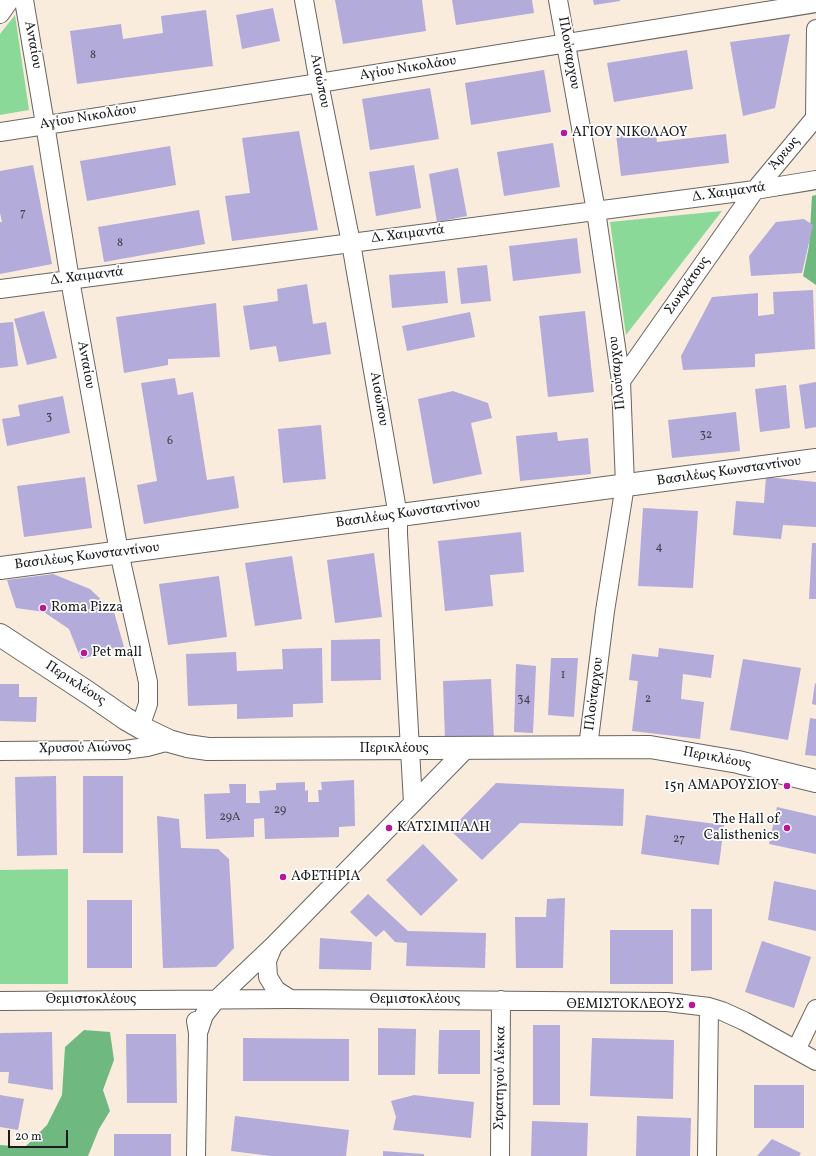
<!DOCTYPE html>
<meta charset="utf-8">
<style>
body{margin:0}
#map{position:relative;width:816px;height:1156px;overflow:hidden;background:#f9ecdd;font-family:Vollkorn,serif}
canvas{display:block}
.scale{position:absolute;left:8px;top:1130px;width:60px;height:18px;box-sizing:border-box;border:2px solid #1c1c1c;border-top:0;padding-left:5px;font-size:12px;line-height:14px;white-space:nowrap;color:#1c1c1c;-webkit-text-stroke:3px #fff;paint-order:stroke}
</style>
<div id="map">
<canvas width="816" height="1156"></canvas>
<div class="scale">20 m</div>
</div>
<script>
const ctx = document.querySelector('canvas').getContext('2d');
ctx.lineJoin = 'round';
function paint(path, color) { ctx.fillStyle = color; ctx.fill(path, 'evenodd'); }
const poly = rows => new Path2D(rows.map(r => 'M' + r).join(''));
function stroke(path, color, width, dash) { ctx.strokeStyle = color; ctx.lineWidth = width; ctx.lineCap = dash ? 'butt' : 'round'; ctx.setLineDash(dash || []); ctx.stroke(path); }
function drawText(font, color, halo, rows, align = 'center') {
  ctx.font = font + ' Vollkorn,serif'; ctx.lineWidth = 3.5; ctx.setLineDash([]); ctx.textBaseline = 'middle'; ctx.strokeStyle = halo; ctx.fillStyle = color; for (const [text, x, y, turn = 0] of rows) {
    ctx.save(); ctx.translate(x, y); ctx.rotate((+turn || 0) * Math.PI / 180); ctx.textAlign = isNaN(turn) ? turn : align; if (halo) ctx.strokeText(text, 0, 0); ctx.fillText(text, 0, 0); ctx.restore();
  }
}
paint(poly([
 [15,15,29,110,0,115,0,34],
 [722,211,626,335,610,222],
 [68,869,68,984,0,984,0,870]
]), '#8ad998');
paint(poly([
 [816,195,816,285,803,276,809,246,812,196],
 [84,1030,110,1032,114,1060,103,1090,110,1111,99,1129,88,1156,0,1156,0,1145,25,1147,47,1125,62,1095,65,1047]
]), '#6fb980');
paint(poly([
 [335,0,422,0,426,31,343,44],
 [452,0,532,0,534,13,456,25],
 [593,0,620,0,620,1,594,5],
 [273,8,280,41,242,49,236,15],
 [206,10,213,66,77,84,70,31,121,24,123,39,163,33,161,16],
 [790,34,775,108,743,116,730,42],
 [687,50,693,89,614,102,607,63],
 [544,70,551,112,471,125,465,83],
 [430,88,439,139,370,150,362,99],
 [655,129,657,142,726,134,729,163,621,176,616,134],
 [299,131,318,230,232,241,225,196,250,193,242,138],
 [553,143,560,187,504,196,497,152],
 [170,146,176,185,87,201,80,161],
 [33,165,52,264,0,274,0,222,2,222,0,213,0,171],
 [414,165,421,208,376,216,369,172],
 [458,168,467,216,437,222,429,174],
 [199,210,205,244,104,262,98,227],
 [804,219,813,225,802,273,751,276,749,256,776,222],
 [577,238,581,273,513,281,509,246],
 [487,265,491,301,461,304,457,268],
 [445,271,448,303,392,308,389,275],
 [307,284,313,324,326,322,331,354,279,362,276,346,250,350,243,306,278,301,277,289],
 [813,290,815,349,755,354,755,367,683,370,681,356,712,297,758,293,758,316,774,314,773,292],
 [216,303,220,357,168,359,168,365,124,373,116,317],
 [44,311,57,358,27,365,14,319],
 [585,311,594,392,548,397,539,316],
 [470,312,475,337,407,351,402,326],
 [13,322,18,366,0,368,0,323],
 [175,378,178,395,193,392,207,480,234,476,239,508,144,524,137,485,157,481,141,383],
 [816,382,816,427,805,429,799,385],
 [786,385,790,428,760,432,755,389],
 [453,391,488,403,492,418,471,423,482,474,433,484,418,399],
 [63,396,70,433,7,446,2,419,20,416,18,405],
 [736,412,740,451,672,458,668,420],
 [321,425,326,479,283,483,278,429],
 [557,432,558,441,588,438,591,474,520,481,516,436],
 [85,477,92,528,24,537,17,486],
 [766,477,816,482,816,527,783,525,781,539,733,535,736,501,764,503],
 [643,508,698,511,693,588,638,586],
 [521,532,524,572,490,575,493,606,445,611,438,541],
 [812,543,816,543,816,599,809,599],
 [374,553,382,617,335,623,327,560],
 [292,556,302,619,255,626,245,563],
 [53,574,90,589,114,612,124,647,81,659,69,629,44,612,16,608,7,580],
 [219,576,227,637,168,645,159,584],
 [380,639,381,680,331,681,331,640],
 [322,648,323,703,293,704,293,717,237,719,237,704,188,706,186,654,236,652,237,671,283,669,282,649],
 [659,648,714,655,711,678,683,674,681,699,704,702,700,739,632,731,638,681,629,680,632,654,658,657],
 [551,658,578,658,574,717,548,715],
 [743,659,801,668,788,740,730,730],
 [516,664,536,666,533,733,514,732],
 [491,679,494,739,445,741,443,681],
 [815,683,816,684,816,705,812,704],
 [0,684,19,684,19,697,37,697,36,722,0,721],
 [810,718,816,719,816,756,805,755],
 [56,776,57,855,17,856,15,777],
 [83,776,123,776,123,853,83,853],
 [354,780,355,826,339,827,339,837,265,839,264,818,254,819,254,837,206,839,204,794,230,793,229,784,246,784,246,803,260,803,259,791,276,790,276,783,305,782,305,791,308,790,308,802,319,802,318,790,322,790,321,782],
 [496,783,624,789,623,826,520,823,482,860,450,830],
 [777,807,816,816,816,854,769,844],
 [646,815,724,825,719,865,641,854],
 [157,816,179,819,181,848,218,849,229,859,234,948,216,967,163,968],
 [423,844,458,880,421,916,386,880],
 [774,881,816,890,816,931,768,920],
 [368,894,408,931,486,933,485,968,406,966,407,943,395,942,384,930,376,937,350,912],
 [565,898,563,968,516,968,515,917,546,917,547,899],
 [87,900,132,900,132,968,87,968],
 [691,909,712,909,712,970,691,971],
 [610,930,673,930,673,984,610,984],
 [320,938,372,942,371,970,319,969],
 [762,941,811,957,794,1008,745,992],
 [533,1025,560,1025,560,1105,533,1105],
 [378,1028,416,1029,415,1075,378,1075],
 [439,1030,480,1030,480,1074,438,1074],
 [52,1032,53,1090,8,1083,9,1072,0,1072,0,1033],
 [126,1034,176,1034,177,1103,127,1103],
 [243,1038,349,1039,349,1081,243,1081],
 [592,1038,674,1040,673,1099,590,1096],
 [754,1085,804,1085,804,1128,754,1128],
 [0,1095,24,1099,18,1130,0,1127],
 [414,1095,474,1102,471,1138,393,1130,396,1117,391,1101],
 [235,1116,349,1130,346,1156,271,1156,231,1151],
 [637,1116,691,1118,690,1156,636,1156],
 [532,1121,588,1123,587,1156,531,1156],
 [114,1134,171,1134,171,1156,114,1156],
 [772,1139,801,1153,799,1156,757,1156],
 [383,1151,424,1154,424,1156,383,1156]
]), '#b3abd9');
const street = poly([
 [24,0,45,124,70,280,119,552,148,682,148,704,140,727],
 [304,0,319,83,351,243,398,516,398,534,413,803],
 [558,0,596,211,621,381,625,485,605,611,588,747],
 [0,14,10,0],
 [0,132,319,83,816,3],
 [0,289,755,190,816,180],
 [621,381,755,190,815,118,816,29],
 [0,751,124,750,147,747,169,741],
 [273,946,267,961,268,977,276,990,290,999],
 [0,1001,290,999,667,1002,709,1007,722,1011,744,1021,816,1061],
 [196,1021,198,1033,196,1156],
 [198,1033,204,1015,216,1000,273,946,467,748],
 [796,1050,816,1009],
 [500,1156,501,1000],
 [707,1156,709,1007]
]);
const secondary = poly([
 [0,568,816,460],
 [0,635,87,692,126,719,140,727,169,741,187,746,208,749,650,747,738,762,816,781]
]);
stroke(street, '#696560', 20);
stroke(secondary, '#696560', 24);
stroke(street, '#fff', 18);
stroke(secondary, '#fff', 22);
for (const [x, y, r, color] of [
 [564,133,4,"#b5179e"],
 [43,608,4,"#b5179e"],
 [84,653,4,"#b5179e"],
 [787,786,4,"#b5179e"],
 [389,828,4,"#b5179e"],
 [787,828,4,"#b5179e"],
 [283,877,4,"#b5179e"],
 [692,1005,4,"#b5179e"]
]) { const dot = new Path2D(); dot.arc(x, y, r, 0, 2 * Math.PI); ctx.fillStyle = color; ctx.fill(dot); stroke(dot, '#fff', 1.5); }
drawText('12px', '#42404b', null, [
 ["8",93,56],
 ["7",23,214],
 ["8",120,244],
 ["3",49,418],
 ["32",706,436],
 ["6",170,442],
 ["4",659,548],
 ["1",563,676],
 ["34",524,700],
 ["2",648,700],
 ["29",280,811],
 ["29Α",230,818],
 ["27",679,840]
]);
drawText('14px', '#1c1c1c', '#fff', [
 ["Ανταίου",32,45,80],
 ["Πλούταρχου",568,53,80],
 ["Αγίου Νικολάου",408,69,-9],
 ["Αισώπου",319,81,79],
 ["Αγίου Νικολάου",88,118,-9],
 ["Άρεως",785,154,-50],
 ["Δ. Χαιμαντά",729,193,-8],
 ["Δ. Χαιμαντά",408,235,-7],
 ["Δ. Χαιμαντά",87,277,-7],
 ["Σωκράτους",688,286,-55],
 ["Ανταίου",85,365,80],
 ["Πλούταρχου",618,373,-96],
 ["Αισώπου",378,399,80],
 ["Βασιλέως Κωνσταντίνου",729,472,-8],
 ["Βασιλέως Κωνσταντίνου",408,514,-8],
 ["Βασιλέως Κωνσταντίνου",87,557,-7],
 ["Περικλέους",75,684,33],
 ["Πλούταρχου",595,694,-83],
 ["Χρυσού Αιώνος",85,749,-1],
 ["Περικλέους",394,749],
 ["Περικλέους",717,759,11],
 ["Θεμιστοκλέους",91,1000],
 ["Θεμιστοκλέους",415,1000],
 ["Στρατηγού Λέκκα",501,1078,-89]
]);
drawText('14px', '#1c1c1c', '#fff', [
 ["ΑΓΙΟΥ ΝΙΚΟΛΑΟΥ",572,133],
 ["Roma Pizza",51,608],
 ["Pet mall",92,653],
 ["15η ΑΜΑΡΟΥΣΙΟΥ",779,786,"right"],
 ["The Hall of",779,820,"right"],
 ["Calisthenics",779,836,"right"],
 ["ΚΑΤΣΙΜΠΑΛΗ",397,828],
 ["ΑΦΕΤΗΡΙΑ",291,877],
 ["ΘΕΜΙΣΤΟΚΛΕΟΥΣ",684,1005,"right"]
], 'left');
</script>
